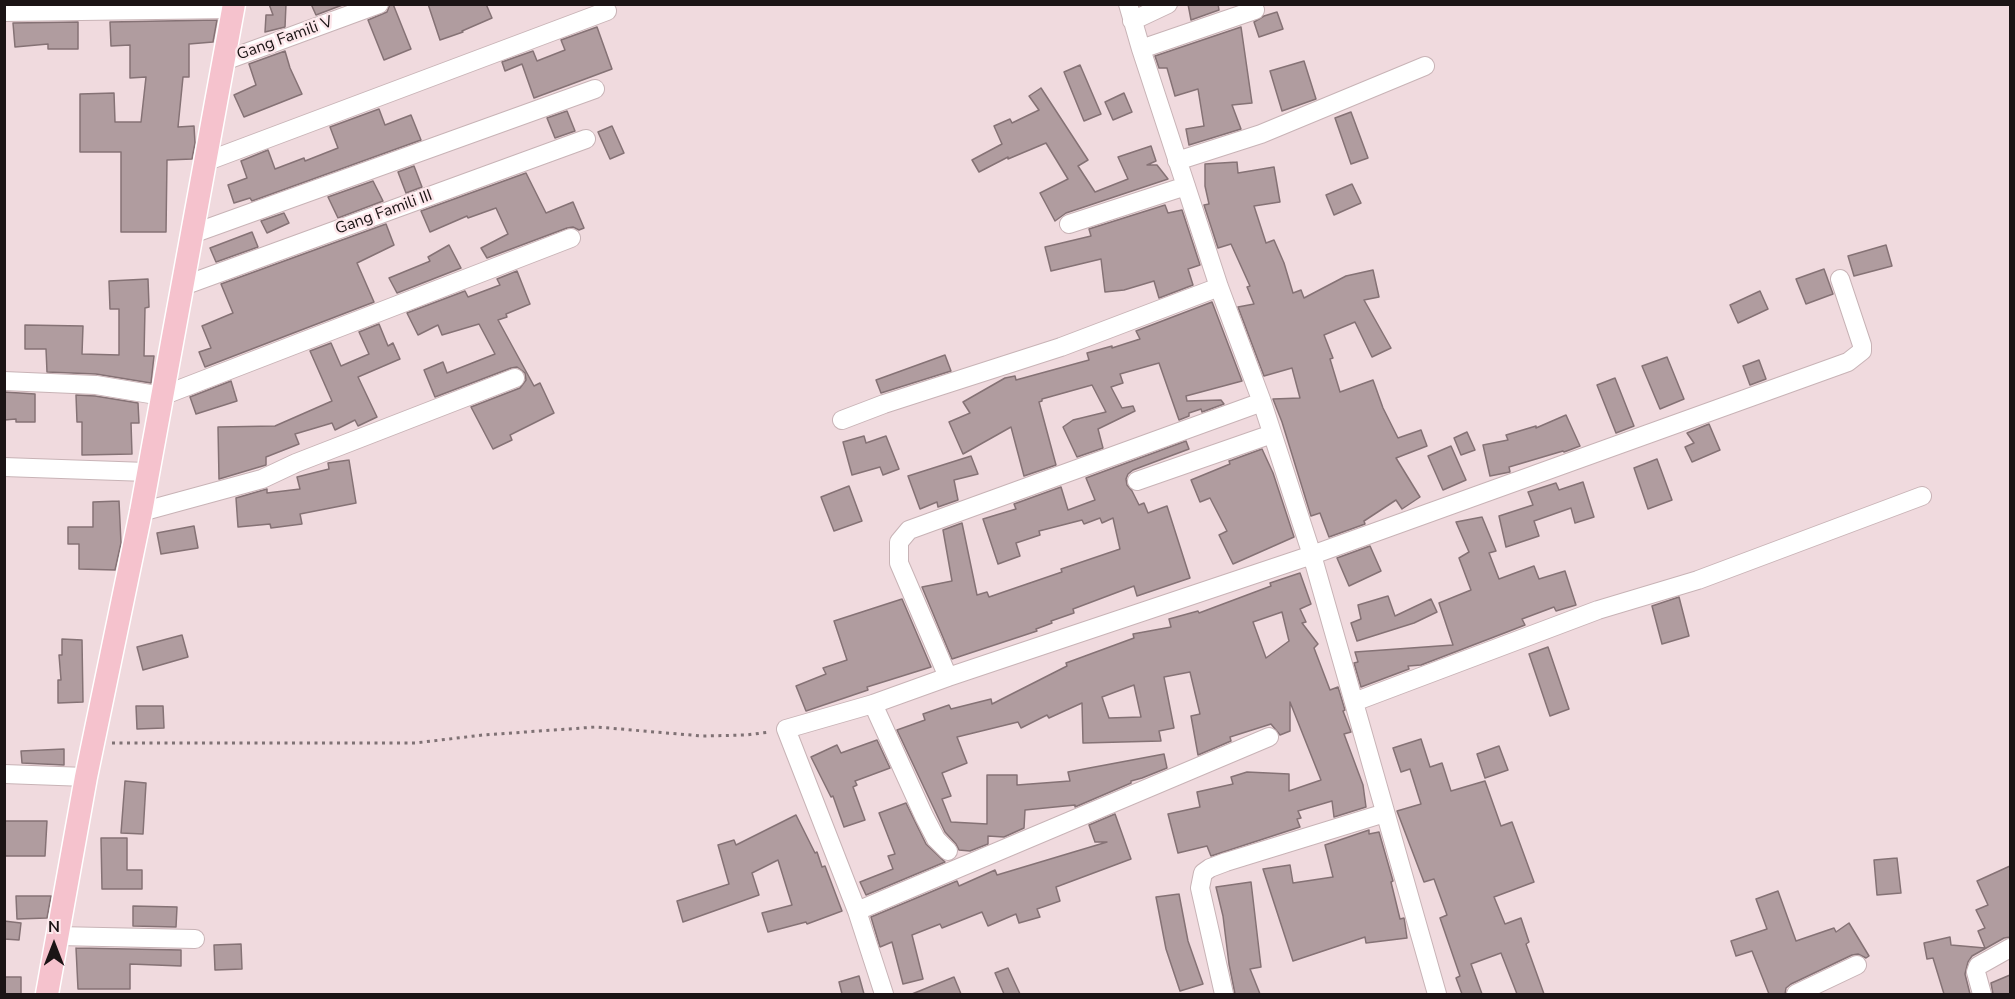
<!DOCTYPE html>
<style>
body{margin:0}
#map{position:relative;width:2015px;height:999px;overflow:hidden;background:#f0dade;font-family:"Nunito Sans",sans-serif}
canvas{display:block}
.frame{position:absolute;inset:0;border:6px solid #1b1415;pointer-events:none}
.north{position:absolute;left:24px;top:915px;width:60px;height:60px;-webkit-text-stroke:4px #fde7eb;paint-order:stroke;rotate:0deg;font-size:16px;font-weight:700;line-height:24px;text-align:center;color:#1b1415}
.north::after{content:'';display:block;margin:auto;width:21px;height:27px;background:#1b1415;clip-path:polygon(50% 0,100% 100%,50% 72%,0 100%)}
</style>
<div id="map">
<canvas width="2015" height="999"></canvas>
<div class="frame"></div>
<div class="north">N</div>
</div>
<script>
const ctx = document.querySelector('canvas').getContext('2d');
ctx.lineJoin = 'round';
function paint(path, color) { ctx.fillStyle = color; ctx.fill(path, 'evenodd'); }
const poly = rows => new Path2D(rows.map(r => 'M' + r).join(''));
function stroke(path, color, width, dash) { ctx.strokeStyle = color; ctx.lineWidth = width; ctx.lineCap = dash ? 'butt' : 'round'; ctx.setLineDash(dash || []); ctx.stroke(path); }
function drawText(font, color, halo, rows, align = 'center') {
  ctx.font = font + ' "Nunito Sans",sans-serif'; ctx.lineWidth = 5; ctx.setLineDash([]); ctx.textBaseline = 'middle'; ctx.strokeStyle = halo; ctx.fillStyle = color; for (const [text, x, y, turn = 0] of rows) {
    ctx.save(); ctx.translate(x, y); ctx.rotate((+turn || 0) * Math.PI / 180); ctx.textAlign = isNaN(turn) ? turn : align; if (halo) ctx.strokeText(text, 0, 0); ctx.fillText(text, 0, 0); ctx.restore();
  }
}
const building = poly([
 [269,4,286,4,285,27,265,32,266,15,273,15,269,4],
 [311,4,345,4,316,15,311,4],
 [390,4,393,4,411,49,384,60,368,20,387,12,390,4],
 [428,4,486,4,492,18,462,31,463,32,440,40,428,4],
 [1188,4,1218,4,1219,10,1191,20,1188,4],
 [1277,12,1283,29,1259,37,1254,22,1264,16,1277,12],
 [217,20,213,42,189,44,189,77,183,77,178,127,194,126,195,143,192,159,167,160,166,232,121,232,121,152,80,152,80,94,114,93,115,122,141,122,146,77,130,78,130,45,111,46,110,22,217,20],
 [78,22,78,49,48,49,48,44,15,47,13,23,78,22],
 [597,27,612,69,534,98,522,64,505,71,502,62,533,51,537,61,565,50,561,40,597,27],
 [1241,27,1252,103,1232,105,1241,129,1189,145,1186,129,1204,126,1198,89,1175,96,1167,68,1159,68,1155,56,1241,27],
 [285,51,290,68,302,94,244,117,234,95,256,85,249,64,285,51],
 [1304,61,1316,99,1282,111,1270,71,1304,61],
 [1080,65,1101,114,1084,121,1064,72,1080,65],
 [1041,88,1088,160,1078,166,1095,192,1128,179,1118,157,1151,146,1156,161,1147,165,1157,165,1168,179,1066,213,1055,221,1040,193,1068,179,1046,143,1008,159,1008,157,979,172,972,160,1002,144,994,126,1010,119,1012,123,1039,110,1029,96,1041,88],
 [1124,93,1132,112,1113,120,1105,102,1124,93],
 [379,109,385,125,411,115,421,140,252,201,250,198,234,203,228,185,247,178,241,161,268,150,275,169,304,158,305,161,338,148,330,127,379,109],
 [567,111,575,131,555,138,547,118,567,111],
 [1351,112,1368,158,1351,164,1335,118,1351,112],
 [612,126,624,153,610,159,598,132,612,126],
 [1237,162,1238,173,1274,167,1280,202,1254,206,1266,243,1274,240,1284,263,1293,293,1301,290,1304,298,1346,276,1373,270,1379,297,1364,300,1391,348,1372,357,1355,322,1324,335,1333,358,1330,359,1340,392,1373,380,1383,408,1398,438,1421,430,1427,446,1396,458,1420,497,1402,509,1396,500,1364,521,1365,524,1329,537,1320,513,1311,516,1282,422,1273,399,1300,398,1292,368,1264,376,1238,307,1254,304,1247,287,1250,286,1231,244,1218,248,1204,205,1209,204,1205,186,1205,164,1237,162],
 [414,166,422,187,406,193,398,172,414,166],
 [526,173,546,213,573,202,584,228,579,230,573,227,567,228,487,258,481,248,508,234,496,208,468,218,467,216,430,232,421,211,526,173],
 [373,181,383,201,338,218,328,197,373,181],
 [1352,184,1361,203,1334,215,1326,195,1352,184],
 [1165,205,1168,213,1182,210,1200,265,1188,269,1193,285,1159,298,1154,281,1124,290,1105,292,1101,259,1051,271,1045,247,1091,236,1089,229,1165,205],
 [284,213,289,223,267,233,261,221,284,213],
 [386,224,394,245,357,263,374,302,205,367,199,352,211,348,202,326,233,313,221,284,386,224],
 [252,232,258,247,216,262,210,248,252,232],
 [449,245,461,268,397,293,389,278,428,262,430,261,428,257,449,245],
 [1886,245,1892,266,1854,276,1848,256,1886,245],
 [1824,269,1833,294,1806,304,1796,279,1824,269],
 [517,271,530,304,506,314,507,317,498,320,534,386,540,383,554,413,510,435,512,440,493,449,471,407,520,388,526,380,525,373,517,367,511,368,435,397,424,370,443,362,447,373,495,354,479,324,442,335,438,325,418,335,407,313,465,291,468,297,500,285,497,279,517,271],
 [148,279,149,307,145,308,144,356,154,356,151,383,96,374,47,372,46,349,25,349,25,325,83,326,82,354,119,355,119,309,110,309,109,281,148,279],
 [1760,291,1768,309,1738,323,1730,305,1760,291],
 [1212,302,1242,381,1186,396,1187,401,1221,400,1224,404,1202,412,1201,409,1189,413,1189,416,1179,420,1159,363,1120,374,1123,383,1111,387,1122,408,1133,406,1135,411,1098,429,1103,448,1077,457,1063,427,1073,420,1106,412,1092,385,1042,399,1042,401,1039,402,1056,465,1024,476,1011,427,963,454,949,422,970,413,963,402,1005,378,1015,376,1016,380,1089,360,1087,353,1112,346,1112,348,1140,339,1136,331,1212,302],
 [379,324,388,346,393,343,400,359,358,377,377,417,358,426,355,420,335,430,332,423,295,434,299,444,266,457,266,465,219,479,218,427,275,426,332,401,310,351,331,343,341,366,369,354,359,332,379,324],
 [945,355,951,371,881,393,876,380,945,355],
 [1667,357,1684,399,1660,409,1642,366,1667,357],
 [1759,360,1766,379,1750,385,1743,366,1759,360],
 [1615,378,1634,426,1616,433,1597,385,1615,378],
 [231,381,237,401,196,414,190,397,231,381],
 [4,392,35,394,35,422,16,422,16,419,4,420,4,392],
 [76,395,95,396,138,403,139,423,131,423,132,454,82,455,82,422,77,422,76,395],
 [1566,415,1580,446,1564,452,1563,451,1509,467,1510,472,1490,476,1483,445,1508,440,1506,435,1536,426,1536,428,1566,415],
 [1709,424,1720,450,1692,462,1685,447,1694,443,1687,433,1709,424],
 [1467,432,1475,450,1461,455,1454,438,1467,432],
 [864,436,866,443,886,436,899,469,883,475,880,467,852,475,843,442,864,436],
 [1186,441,1189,449,1133,470,1128,474,1126,479,1127,485,1132,491,1139,505,1144,503,1148,513,1167,506,1190,578,1137,596,1134,586,1073,609,1074,613,1051,621,1052,623,1036,629,1037,631,952,659,922,587,952,581,943,530,962,523,977,595,987,592,989,597,1062,572,1061,569,1120,549,1113,518,1102,523,1100,518,1084,524,1082,520,1039,531,1040,535,1016,543,1020,556,998,564,983,519,1016,509,1014,504,1061,487,1068,510,1095,500,1086,478,1186,441],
 [1451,446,1466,480,1443,490,1428,456,1451,446],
 [1262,449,1273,473,1294,537,1233,564,1219,535,1227,531,1210,498,1200,502,1191,480,1230,464,1229,461,1232,460,1262,449],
 [971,456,978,474,954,480,958,500,938,507,937,502,920,509,908,476,971,456],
 [1657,459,1672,500,1648,509,1634,468,1657,459],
 [349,460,356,503,300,514,302,524,271,528,270,524,238,527,236,498,267,489,267,493,300,489,297,477,329,469,328,463,349,460],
 [1583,482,1594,517,1575,523,1571,508,1534,521,1539,536,1506,547,1499,516,1533,505,1528,492,1556,483,1559,490,1583,482],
 [849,486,862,521,834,531,821,497,849,486],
 [119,501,121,543,115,570,79,569,79,544,68,544,68,527,93,527,93,502,119,501],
 [1482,517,1496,551,1489,553,1499,579,1534,566,1539,579,1565,571,1576,605,1556,611,1554,607,1522,619,1525,625,1507,632,1421,665,1408,666,1409,669,1361,687,1354,663,1358,662,1355,652,1453,645,1439,603,1471,590,1459,558,1469,552,1456,522,1482,517],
 [194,526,198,548,161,554,157,533,194,526],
 [1370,546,1381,571,1349,586,1337,558,1370,546],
 [1300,573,1311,604,1300,609,1306,622,1302,623,1318,644,1314,648,1330,690,1338,687,1345,710,1343,711,1351,732,1344,734,1363,785,1366,807,1334,817,1332,801,1298,811,1301,818,1297,819,1300,827,1211,856,1207,846,1178,853,1168,814,1200,807,1197,792,1233,784,1231,777,1247,772,1289,774,1289,791,1321,780,1290,702,1290,731,1280,735,1271,724,1230,737,1231,741,1198,755,1191,716,1200,714,1190,672,1164,677,1174,728,1159,731,1161,741,1083,743,1082,703,1049,718,1047,715,1021,728,1018,722,957,737,967,763,942,773,951,796,942,799,951,822,987,824,987,775,1017,775,1017,785,1070,781,1068,772,1164,754,1167,768,1142,778,1131,781,1131,783,1075,807,1075,805,1025,810,1024,828,1004,837,988,836,988,844,970,851,959,850,956,844,945,832,897,730,925,720,923,714,949,705,951,709,991,699,992,704,1067,666,1066,663,1134,638,1133,634,1171,627,1169,619,1198,611,1199,613,1271,586,1270,583,1300,573],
 [1282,612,1289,641,1266,658,1253,622,1282,612],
 [1134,685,1141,717,1109,718,1102,697,1134,685],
 [1388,596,1395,616,1431,599,1437,612,1414,623,1357,641,1351,623,1361,619,1358,605,1388,596],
 [1679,597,1689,636,1662,644,1652,606,1679,597],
 [902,599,931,667,867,687,868,690,806,711,796,686,826,674,823,668,847,660,834,621,902,599],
 [182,635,188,657,143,670,137,647,182,635],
 [62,639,82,640,83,702,58,703,58,680,61,680,59,655,62,655,62,639],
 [1548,647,1569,709,1550,716,1529,654,1548,647],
 [136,706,163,706,164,728,137,729,136,706],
 [1421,739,1430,767,1442,763,1451,791,1485,781,1501,826,1512,822,1534,882,1494,897,1505,924,1521,918,1529,942,1526,944,1544,994,1517,994,1501,953,1471,964,1482,994,1462,994,1456,978,1460,976,1440,918,1447,915,1434,879,1424,882,1397,811,1421,804,1410,769,1401,772,1393,748,1421,739],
 [877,740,890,768,855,781,857,785,853,787,865,820,844,827,833,796,831,797,811,757,837,745,841,753,877,740],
 [1499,746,1508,770,1485,778,1477,754,1499,746],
 [64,749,64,765,22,763,21,751,64,749],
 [125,781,146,783,143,834,121,833,125,781],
 [906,803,926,844,945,862,866,895,860,882,893,869,888,856,895,854,879,813,906,803],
 [1115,814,1131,859,1056,887,1060,901,1037,909,1040,917,1019,923,1016,914,988,926,982,912,942,928,940,924,912,935,923,979,903,984,892,942,880,947,871,917,957,881,959,886,995,870,997,875,1107,842,1095,842,1089,825,1115,814],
 [796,815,815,853,817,852,822,867,825,866,842,911,807,924,806,922,768,932,762,913,792,905,778,860,752,873,759,895,683,922,677,901,729,884,718,845,734,840,736,845,796,815],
 [4,821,47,821,45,856,4,856,4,821],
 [1369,830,1369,834,1379,832,1393,881,1391,882,1400,919,1404,918,1405,924,1407,938,1366,943,1365,937,1293,961,1263,869,1290,865,1293,883,1333,877,1325,845,1369,830],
 [101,838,127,838,127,870,142,870,142,889,102,889,101,838],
 [1897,858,1901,893,1877,895,1874,860,1897,858],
 [2010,866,2010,937,2004,938,1972,956,1968,962,1965,974,1970,994,1944,994,1933,958,1927,959,1924,943,1950,937,1951,945,1985,948,1978,931,1985,928,1976,910,1988,905,1977,881,2010,866],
 [1251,882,1261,967,1250,969,1260,994,1235,994,1229,964,1223,916,1216,887,1251,882],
 [1778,891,1796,941,1834,928,1836,932,1849,923,1869,956,1866,958,1858,954,1852,955,1791,984,1786,988,1785,994,1769,994,1752,951,1736,956,1731,941,1767,929,1756,899,1778,891],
 [1179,894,1188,941,1203,984,1180,991,1166,949,1156,897,1179,894],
 [16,896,51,896,47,918,17,919,16,896],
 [133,906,177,907,176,927,133,926,133,906],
 [4,921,21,923,19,940,4,939,4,921],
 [241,944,242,969,215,970,214,945,241,944],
 [76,948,181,950,181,966,130,964,130,989,78,989,76,948],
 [1008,968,1020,994,1004,994,995,973,1008,968],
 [2010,975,2010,994,1993,994,1991,983,2010,975],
 [859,976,864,994,842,994,839,982,859,976],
 [4,977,21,977,21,994,4,994,4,977],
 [954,977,961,994,912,994,954,977]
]);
paint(building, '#b09c9f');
stroke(building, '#857275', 1.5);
const minor = poly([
 [1128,4,1141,49,1219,287,1262,402,1312,555,1437,994],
 [4,12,233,9],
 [1132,21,1168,4],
 [1141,49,1255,10],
 [224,61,379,4],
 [1177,161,1261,134,1425,66],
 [205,162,607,11],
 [1069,224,1186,186],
 [192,234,595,89],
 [183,286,586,139],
 [4,381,96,385,162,396,571,238],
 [842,420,884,404,1061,347,1219,287],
 [4,467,147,472],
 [1137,481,1272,434],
 [141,512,262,479,296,463,515,378],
 [948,677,899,563,899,542,909,530,1262,402],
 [1354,702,1598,610,1698,580,1922,496],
 [873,704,924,816,936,839,948,851],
 [4,774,86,777],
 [857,911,1269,737],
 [57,936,195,939],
 [884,994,857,911,786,729,873,704,948,677,1312,555,1848,362,1862,351,1862,345,1840,279],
 [1224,994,1200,888,1203,873,1210,868,1226,862,1385,813],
 [1796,994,1857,965],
 [1982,994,1976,972,1978,966,2010,948]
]);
const major = poly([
 [47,994,86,777,141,512,234,4]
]);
stroke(minor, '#c8b3b6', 20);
stroke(major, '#fff', 25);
stroke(poly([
 [112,743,415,743,483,735,596,727,703,736,746,735,770,732]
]), '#7f7174', 3, [3, 4.5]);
stroke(minor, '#fff', 18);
stroke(major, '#f5c2cd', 22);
drawText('16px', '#1b1415', '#fde7eb', [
 ["Gang Famili V",285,39,-20],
 ["Gang Famili III",384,213,-20]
]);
</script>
